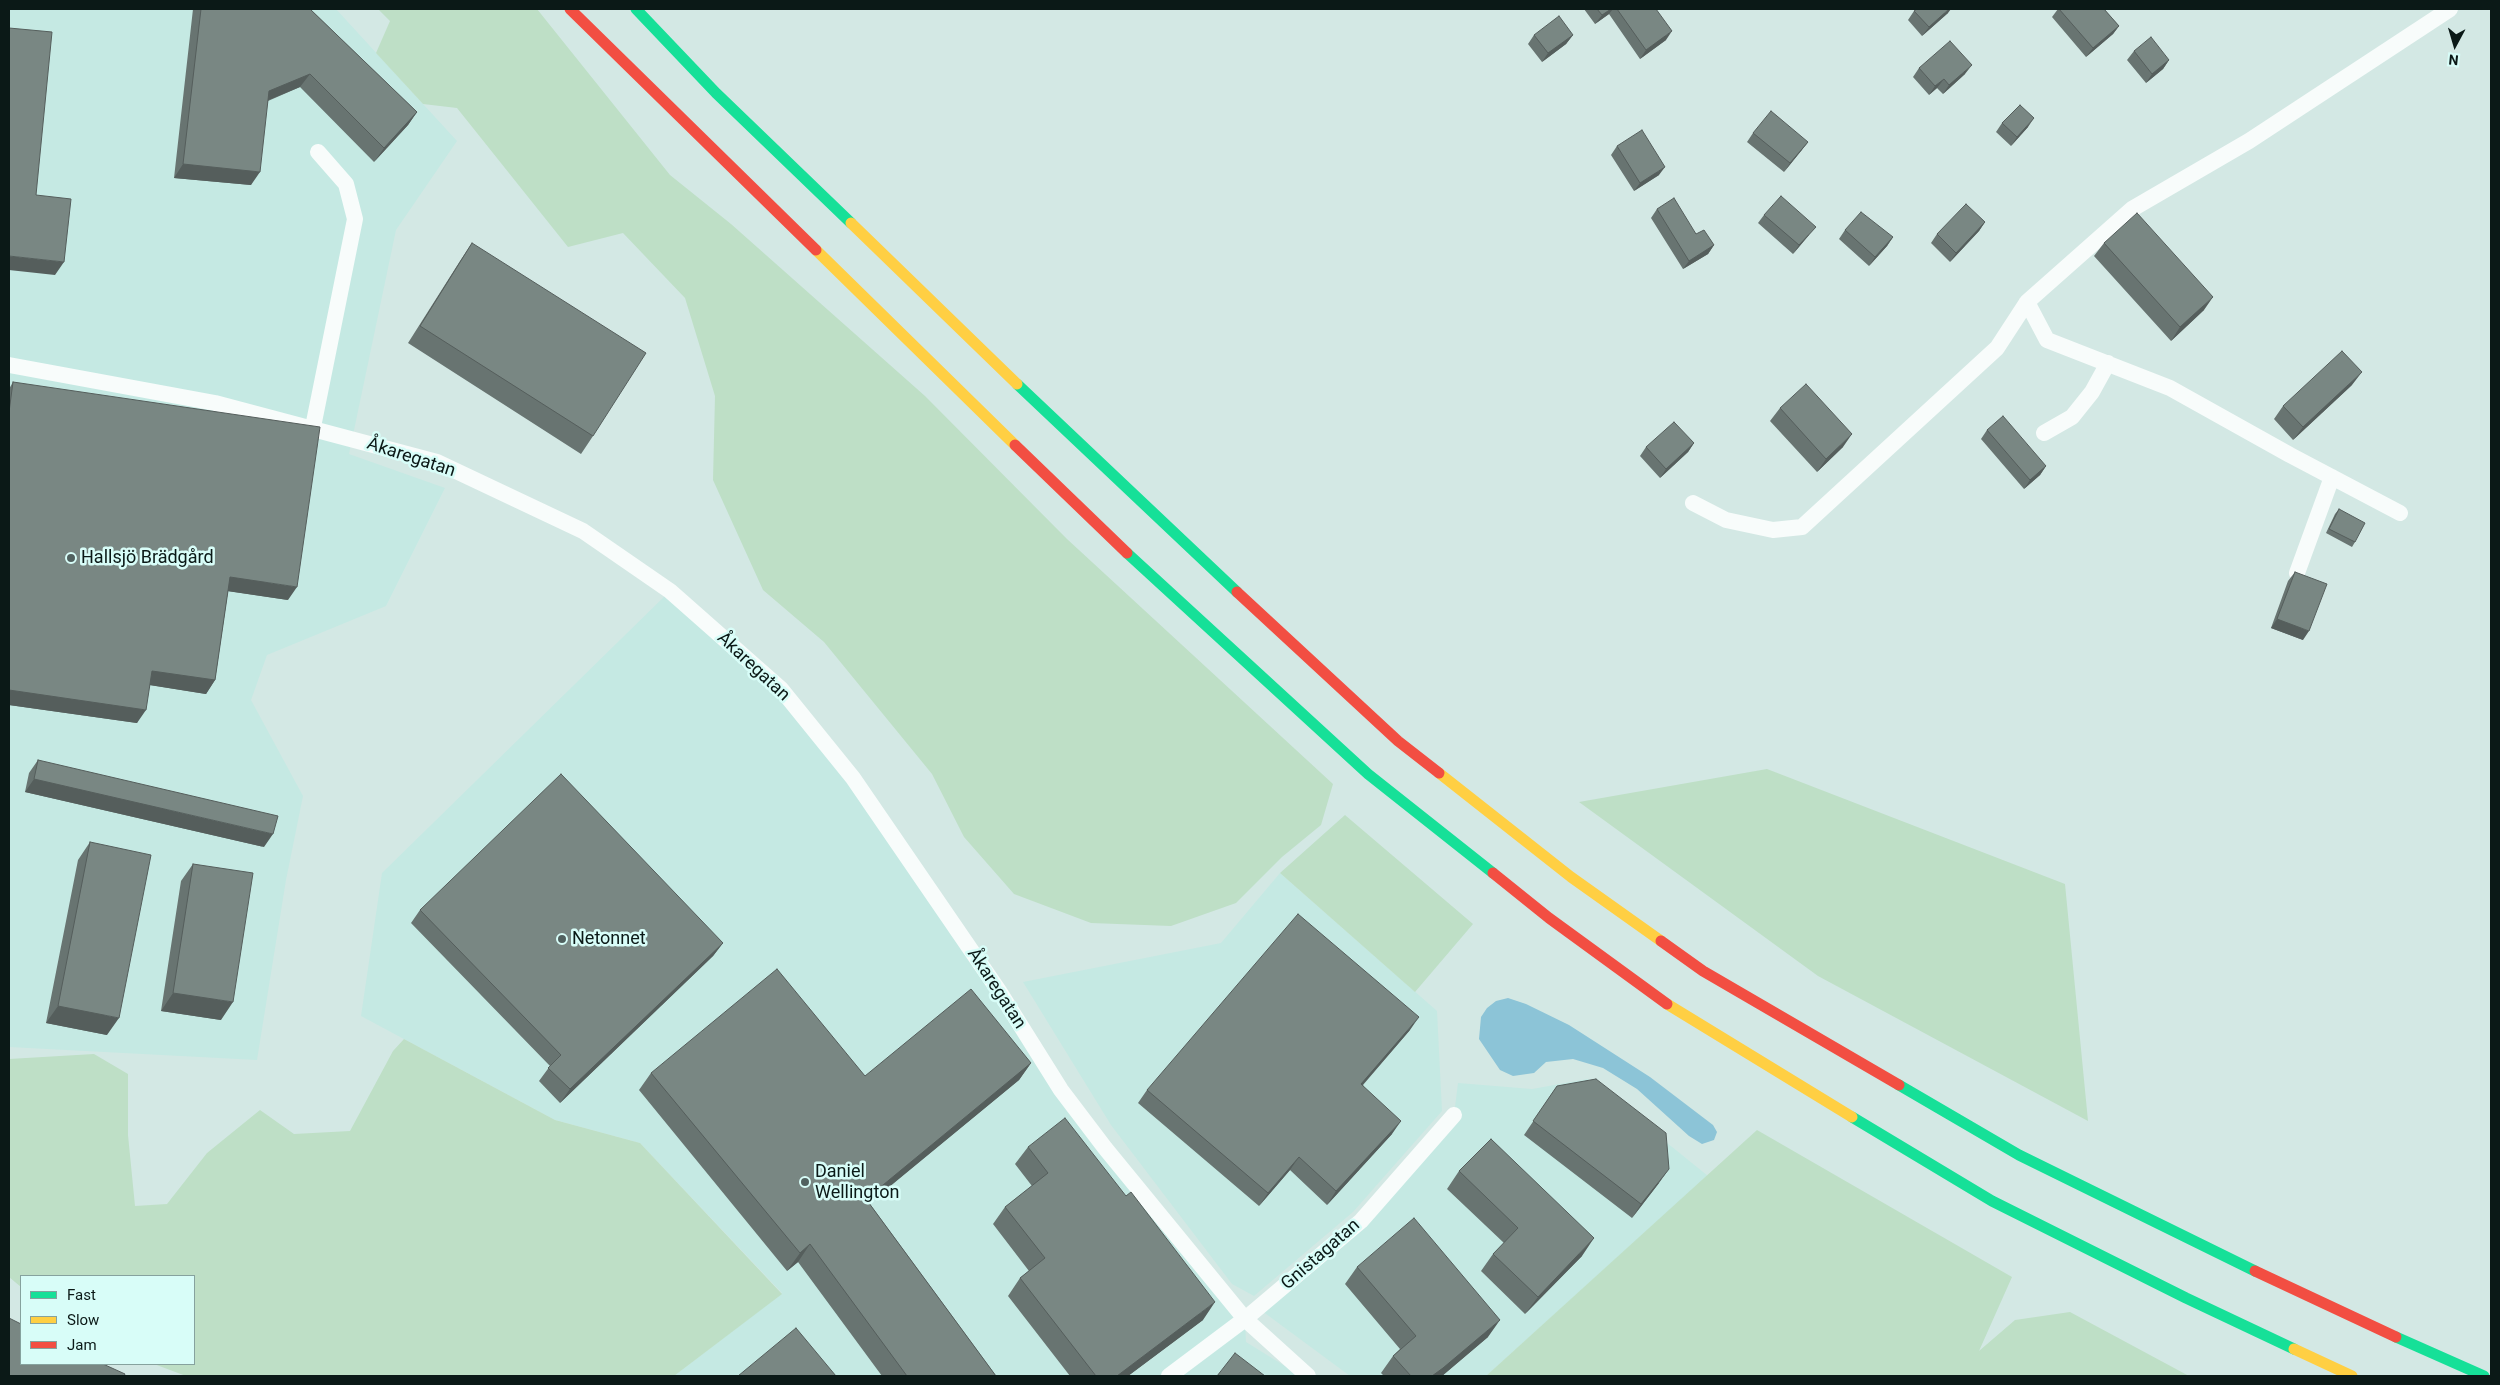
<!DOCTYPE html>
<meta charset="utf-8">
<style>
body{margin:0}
#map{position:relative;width:2500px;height:1385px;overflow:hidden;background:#d3e8e4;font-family:Roboto,sans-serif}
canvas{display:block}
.frame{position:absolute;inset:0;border:10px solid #0b1917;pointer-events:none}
.legend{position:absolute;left:20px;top:1275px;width:175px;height:90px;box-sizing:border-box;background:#d8fdf8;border:1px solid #86a29e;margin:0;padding:6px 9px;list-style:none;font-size:15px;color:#0b1917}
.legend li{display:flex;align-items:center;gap:10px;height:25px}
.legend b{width:25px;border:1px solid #86a29e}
.north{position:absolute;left:2430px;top:20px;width:50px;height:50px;-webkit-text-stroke:4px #d8fdf8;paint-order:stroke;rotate:186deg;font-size:14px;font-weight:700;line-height:20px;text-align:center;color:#0b1917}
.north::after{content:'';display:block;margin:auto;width:18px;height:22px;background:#0b1917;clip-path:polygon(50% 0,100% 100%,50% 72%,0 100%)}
</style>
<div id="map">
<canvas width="2500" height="1385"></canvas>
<div class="frame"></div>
<ul class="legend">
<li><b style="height:6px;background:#16e098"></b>Fast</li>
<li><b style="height:6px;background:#ffcf43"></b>Slow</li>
<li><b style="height:6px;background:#f24e42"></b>Jam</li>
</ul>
<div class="north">N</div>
</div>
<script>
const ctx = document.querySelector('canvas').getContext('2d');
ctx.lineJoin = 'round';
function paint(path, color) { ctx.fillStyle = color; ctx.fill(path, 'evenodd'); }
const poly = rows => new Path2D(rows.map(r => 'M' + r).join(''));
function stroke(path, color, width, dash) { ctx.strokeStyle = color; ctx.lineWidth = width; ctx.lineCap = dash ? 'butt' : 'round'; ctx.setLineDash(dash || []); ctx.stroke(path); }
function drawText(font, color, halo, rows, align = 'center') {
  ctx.font = font + ' Roboto,sans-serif'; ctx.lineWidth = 5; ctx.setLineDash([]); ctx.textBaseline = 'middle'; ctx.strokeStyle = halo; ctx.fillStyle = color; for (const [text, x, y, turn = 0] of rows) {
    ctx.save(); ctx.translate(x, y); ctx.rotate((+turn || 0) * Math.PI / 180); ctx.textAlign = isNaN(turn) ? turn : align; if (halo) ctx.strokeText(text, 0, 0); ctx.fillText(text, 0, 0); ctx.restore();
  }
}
paint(poly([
 [9,9,336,9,457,141,396,230,349,454,445,488,386,606,267,655,251,700,303,796,286,880,257,1060,9,1047],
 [670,591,781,689,853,778,1061,1090,1245,1319,1246,1342,1301,1376,674,1376,782,1293,640,1143,555,1120,361,1016,382,873],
 [1280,873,1437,1011,1442,1111,1353,1212,1254,1296,1232,1284,1111,1125,1023,982,1221,943],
 [1588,1079,1708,1176,1486,1376,1350,1376,1258,1308,1361,1221,1454,1115,1458,1083,1532,1089]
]), '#c5e9e3');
paint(poly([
 [378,9,537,9,670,175,731,224,925,396,1067,539,1333,784,1321,825,1282,857,1236,903,1171,926,1091,923,1014,894,964,837,932,774,824,642,763,590,713,480,715,396,685,298,623,233,568,247,457,108,423,104,376,53,390,21],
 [1767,769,2065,884,2088,1121,1818,976,1579,802],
 [1345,815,1473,924,1415,992,1280,873],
 [404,1039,555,1120,640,1143,782,1294,674,1376,186,1376,154,1364,194,1364,194,1276,21,1276,21,1287,9,1277,9,1059,94,1054,128,1074,128,1135,135,1206,167,1204,207,1153,260,1110,294,1134,350,1131,393,1051],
 [1757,1130,2012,1277,1979,1351,2015,1320,2070,1312,2189,1376,1486,1376]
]), '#bedfc6');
paint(poly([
 [1508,998,1526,1004,1569,1025,1650,1077,1713,1125,1717,1132,1714,1140,1702,1144,1689,1136,1637,1089,1603,1068,1573,1059,1546,1062,1534,1073,1513,1076,1500,1070,1479,1039,1481,1017,1487,1008,1496,1001]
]), '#8cc4d7');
stroke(poly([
 [9,365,215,403,437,462,583,531,670,591,781,689,853,778,999,991,1061,1090,1105,1148,1245,1319,1308,1376],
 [313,427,355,219,346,184,318,152],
 [2044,433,2072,417,2092,392,2108,363],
 [1693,503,1726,520,1773,530,1802,527,1997,348,2027,302],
 [2400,513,2290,455,2170,388,2047,340,2027,302,2132,209,2249,141,2450,9],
 [2297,573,2332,477],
 [1169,1376,1245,1319,1361,1221,1454,1115]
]), '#f8fcfb', 16);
stroke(poly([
 [636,9,716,93,851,223],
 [1017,384,1237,592],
 [1127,553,1368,774,1493,873],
 [1899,1085,2019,1155,2255,1271],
 [1852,1117,1992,1201,2186,1298,2294,1349],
 [2396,1337,2484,1376]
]), '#16e098', 11);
stroke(poly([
 [851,223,1017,384],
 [816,250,1015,445],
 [1439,773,1571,877,1661,941],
 [1667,1004,1852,1117],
 [2294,1349,2352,1376]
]), '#ffcf43', 11);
stroke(poly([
 [570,9,816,250],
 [1015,445,1127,553],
 [1237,592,1398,741,1439,773],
 [1493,873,1549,918,1667,1004],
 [1661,941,1703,971,1899,1085],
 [2255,1271,2396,1337]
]), '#f24e42', 11);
paint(poly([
 [193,9,310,9,417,112,408,125,374,162,300,87,268,101,251,185,174,178],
 [1584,9,1656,9,1666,40,1640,59,1609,14,1595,24],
 [2058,9,2104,9,2119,26,2113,34,2086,57,2052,17],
 [1914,11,1948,13,1922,36,1908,20],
 [1534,35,1573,35,1566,44,1542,62,1528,44],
 [2134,51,2169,60,2163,69,2146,83,2127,60],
 [1919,68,1965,74,1943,94,1937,88,1929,95,1913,77],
 [2002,123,2028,127,2011,146,1996,132],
 [1753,133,1808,142,1801,151,1784,172,1747,142],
 [1617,146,1659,175,1634,191,1611,155],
 [1657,209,1714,245,1708,254,1683,269,1651,218],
 [1764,215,1809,235,1793,254,1758,223],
 [1985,222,1979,231,1950,262,1931,243,1937,234],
 [1845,230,1893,237,1887,246,1869,266,1839,239],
 [472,243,593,436,581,454,408,343,460,261],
 [2104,243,2204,310,2171,341,2094,256],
 [13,382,288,600,228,591,215,680,206,694,150,685,137,723,9,705,9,389],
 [2352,385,2293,440,2274,419,2283,406],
 [1780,408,1843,447,1817,472,1770,421],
 [1987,430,2046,466,2040,475,2024,489,1981,439],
 [1694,443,1688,452,1660,478,1640,456,1646,447],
 [2339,509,2355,542,2352,547,2326,533,2335,514],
 [2295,572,2303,640,2271,628,2288,581],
 [38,760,264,847,25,792,29,773],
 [90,842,107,1035,46,1023,78,860],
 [193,864,221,1020,161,1011,181,881],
 [420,910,723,943,713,956,560,1103,539,1081,550,1066,411,923],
 [1410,1030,1363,1085,1392,1134,1327,1205,1290,1170,1259,1206,1138,1103,1147,1090],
 [1031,1063,1019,1080,869,1203,996,1376,882,1376,798,1262,787,1271,639,1090,651,1073,865,1076],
 [1557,1086,1659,1183,1632,1218,1524,1135],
 [1028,1147,1203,1320,1128,1376,1070,1376,1008,1296,1020,1278,1029,1271,993,1224,1005,1207,1032,1186,1015,1164],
 [1459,1171,1582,1256,1525,1314,1481,1271,1493,1254,1504,1243,1447,1189],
 [1357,1267,1488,1337,1442,1376,1384,1376,1381,1373,1393,1356,1400,1349,1345,1284]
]), '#687471');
paint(poly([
 [1611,9,1613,9,1609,14,1595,24,1602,15],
 [1949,9,1951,9,1948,13,1922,36,1929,27],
 [2119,26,2113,34,2086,57,2093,48],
 [1672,31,1666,40,1640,59,1646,50],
 [1573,35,1566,44,1542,62,1548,53],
 [2169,60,2163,69,2146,83,2152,74],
 [1972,65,1965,74,1943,94,1949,85],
 [310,74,300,87,259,104,269,91],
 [1944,79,1937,88,1929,95,1935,86],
 [417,112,408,125,374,162,384,148],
 [2034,118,2028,127,2011,146,2017,137],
 [1808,142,1801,151,1784,172,1790,163],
 [183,164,260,172,251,185,174,178],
 [1665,167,1659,175,1634,191,1640,183],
 [1985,222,1979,231,1950,262,1956,253],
 [1816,227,1809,235,1793,254,1799,245],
 [1893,237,1887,246,1869,266,1875,257],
 [1714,245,1708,254,1683,269,1689,261],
 [9,256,64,262,55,275,9,270],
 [2213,297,2204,310,2171,341,2180,327],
 [2362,372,2352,385,2293,440,2303,427],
 [1852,434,1843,447,1817,472,1826,459],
 [1694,443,1688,452,1660,478,1666,469],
 [2046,466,2040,475,2024,489,2030,480],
 [230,577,297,587,288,600,220,590],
 [2277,619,2309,631,2303,640,2271,628],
 [152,671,215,680,206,694,143,684],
 [9,690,146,710,137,723,9,705],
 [34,779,273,834,264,847,25,792],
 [723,943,713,956,560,1103,570,1089],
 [173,993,233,1002,221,1020,161,1011],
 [58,1006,119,1018,107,1035,46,1023],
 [1419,1017,1410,1030,1352,1097,1361,1084],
 [1031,1063,1019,1080,854,1216,866,1199],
 [1401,1121,1392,1134,1327,1205,1336,1191],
 [1299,1157,1290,1170,1259,1206,1268,1193],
 [1669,1169,1659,1183,1632,1218,1641,1204],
 [1594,1238,1582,1256,1525,1314,1538,1297],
 [810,1244,798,1262,787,1271,800,1253],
 [1215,1302,1203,1320,1128,1376,1117,1376],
 [1500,1320,1488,1337,1442,1376,1432,1376]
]), '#555e5c');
const building = poly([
 [201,9,310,9,417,112,384,148,310,74,269,91,260,172,183,164,201,9],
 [1597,9,1611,9,1602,15,1597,9],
 [1617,9,1656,9,1672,31,1646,50,1617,9],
 [1917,9,1949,9,1929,27,1914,11,1917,9],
 [2059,9,2104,9,2119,26,2093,48,2059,9],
 [1559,16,1573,35,1548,53,1534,35,1559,16],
 [9,28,52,32,36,195,71,199,64,262,9,256,9,28],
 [2151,37,2169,60,2152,74,2134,51,2151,37],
 [1950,41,1972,65,1949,85,1944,79,1935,86,1919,68,1950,41],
 [2020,105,2034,118,2017,137,2002,123,2020,105],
 [1771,111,1808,142,1790,163,1753,133,1771,111],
 [1642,130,1665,167,1640,183,1617,146,1642,130],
 [1781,196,1816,227,1799,245,1764,215,1781,196],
 [1674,198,1696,234,1704,230,1714,245,1689,261,1657,209,1674,198],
 [1966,204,1985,222,1956,253,1937,234,1966,204],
 [1861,212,1893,237,1875,257,1845,230,1861,212],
 [2137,213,2213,297,2180,327,2104,243,2137,213],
 [472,243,646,353,593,436,420,326,472,243],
 [2342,351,2362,372,2303,427,2283,406,2342,351],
 [13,382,320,427,297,587,230,577,215,680,152,671,146,710,9,690,9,412,13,382],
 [1806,384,1852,434,1826,459,1780,408,1806,384],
 [2003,416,2046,466,2030,480,1987,430,2003,416],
 [1674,422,1694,443,1666,469,1646,447,1674,422],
 [2339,509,2365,523,2355,542,2329,529,2339,509],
 [2295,572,2327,584,2309,631,2277,619,2295,572],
 [38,760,278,816,273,834,34,779,38,760],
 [561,774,723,943,570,1089,548,1068,561,1055,420,910,561,774],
 [90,842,151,855,119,1018,58,1006,90,842],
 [193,864,253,873,233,1002,173,993,193,864],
 [1298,914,1419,1017,1361,1084,1401,1121,1336,1191,1299,1157,1268,1193,1147,1090,1298,914],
 [777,969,865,1076,971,989,1031,1063,866,1199,996,1376,907,1376,810,1244,800,1253,651,1073,777,969],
 [1596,1079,1666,1133,1669,1169,1641,1204,1533,1121,1557,1086,1596,1079],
 [1065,1118,1126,1196,1131,1192,1215,1302,1117,1376,1096,1376,1020,1278,1045,1258,1005,1207,1048,1173,1028,1147,1065,1118],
 [1491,1139,1594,1238,1538,1297,1493,1254,1518,1228,1459,1171,1491,1139],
 [1414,1218,1500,1320,1443,1368,1432,1376,1411,1376,1393,1356,1416,1336,1357,1267,1414,1218],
 [9,1318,21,1324,21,1364,103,1364,125,1374,124,1376,9,1376,9,1318],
 [796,1328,836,1376,738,1376,796,1328],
 [1235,1353,1265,1376,1217,1376,1235,1353]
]);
paint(building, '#798783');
stroke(building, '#555e5c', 1);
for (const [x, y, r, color] of [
 [71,558,5,"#51615f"],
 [562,939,5,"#51615f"],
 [805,1182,5,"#51615f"]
]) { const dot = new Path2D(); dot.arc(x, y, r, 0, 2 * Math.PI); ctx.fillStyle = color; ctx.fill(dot); stroke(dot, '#d8fdf8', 2); }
drawText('18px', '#0b1917', '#d8fdf8', [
 ["Åkaregatan",411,458,18],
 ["Åkaregatan",753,667,43],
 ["Åkaregatan",996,989,57],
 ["Gnistagatan",1321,1255,-41]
]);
drawText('18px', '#0b1917', '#d8fdf8', [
 ["Hallsjö Brädgård",81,558],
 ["Netonnet",572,939],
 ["Daniel",815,1172],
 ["Wellington",815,1193]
], 'left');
</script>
